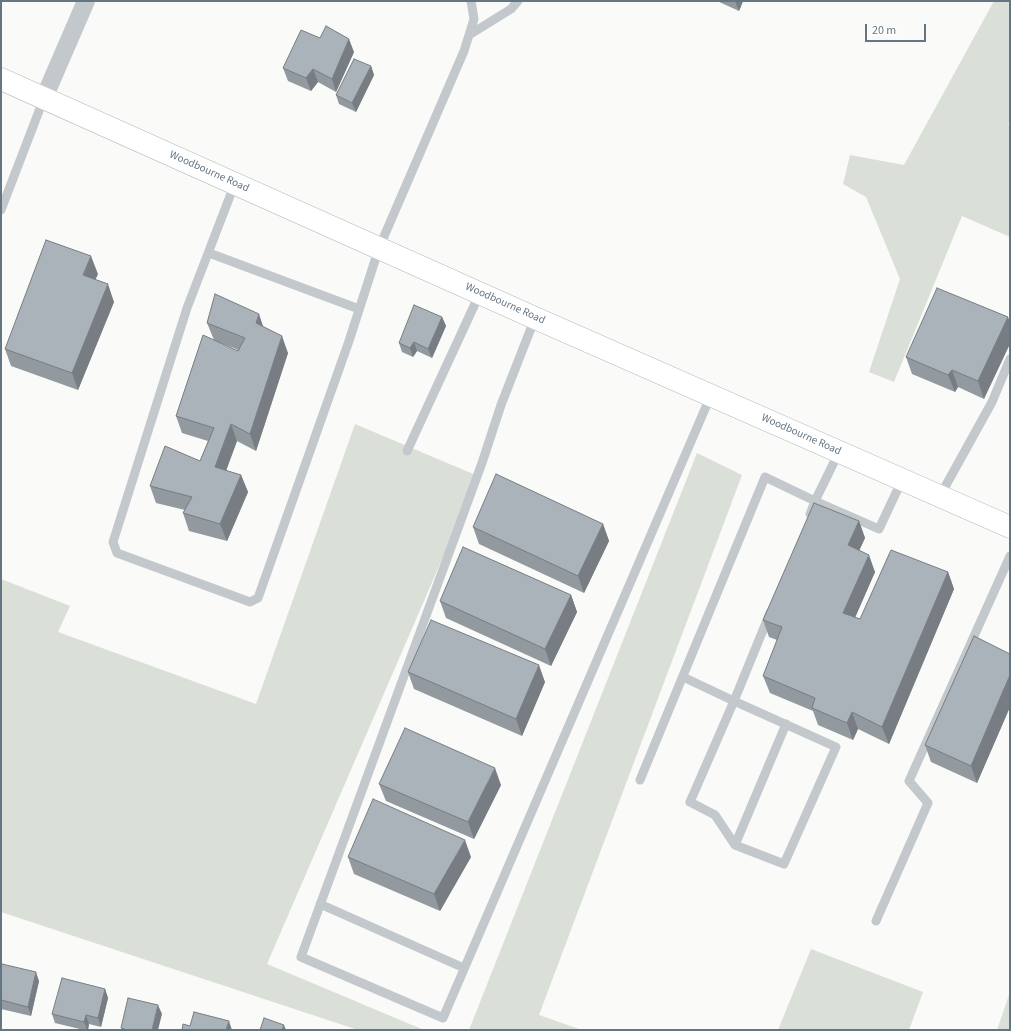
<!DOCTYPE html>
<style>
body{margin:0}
#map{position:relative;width:1011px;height:1031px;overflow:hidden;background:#fafaf8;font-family:"Source Sans 3",sans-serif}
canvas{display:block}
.frame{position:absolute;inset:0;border:2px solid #657683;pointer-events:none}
.scale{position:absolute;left:865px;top:24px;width:61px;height:18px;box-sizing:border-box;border:2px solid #657683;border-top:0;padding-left:5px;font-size:12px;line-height:14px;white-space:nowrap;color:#657683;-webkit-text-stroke:3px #fff;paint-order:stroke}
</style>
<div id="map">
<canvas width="1011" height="1031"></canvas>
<div class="frame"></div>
<div class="scale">20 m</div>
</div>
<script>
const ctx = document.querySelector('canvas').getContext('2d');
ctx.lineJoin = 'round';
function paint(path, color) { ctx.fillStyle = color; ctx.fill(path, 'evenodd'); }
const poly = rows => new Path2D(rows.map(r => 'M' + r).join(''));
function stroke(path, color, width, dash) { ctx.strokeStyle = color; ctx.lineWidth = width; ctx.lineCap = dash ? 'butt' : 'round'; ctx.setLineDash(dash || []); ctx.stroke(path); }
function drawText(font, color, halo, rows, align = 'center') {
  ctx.font = font + ' "Source Sans 3",sans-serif'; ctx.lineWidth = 4; ctx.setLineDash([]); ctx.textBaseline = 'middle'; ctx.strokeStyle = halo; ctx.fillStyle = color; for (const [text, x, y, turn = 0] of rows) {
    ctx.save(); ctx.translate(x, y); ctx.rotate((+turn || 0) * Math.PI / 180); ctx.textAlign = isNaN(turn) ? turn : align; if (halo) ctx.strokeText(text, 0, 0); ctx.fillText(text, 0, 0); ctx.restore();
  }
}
paint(poly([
 [994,1,1010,1,1010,120,1008,124,1010,125,1010,237,962,216,894,382,869,372,900,279,866,197,843,184,850,155,904,165],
 [355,424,478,476,267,964,424,1030,358,1030,1,912,1,579,70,606,58,632,256,704],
 [697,453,742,475,539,1015,582,1030,469,1030],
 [811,949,923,992,909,1030,778,1030],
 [1010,992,1010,1030,997,1030]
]), '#dadfd7');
const secondary = poly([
 [1,79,535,318,1010,527]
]);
stroke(secondary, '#b3babf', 23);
stroke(poly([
 [469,35,511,9,518,1],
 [235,183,187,308,113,542,117,553,250,602,258,598,349,341,379,248,464,51,474,19,471,1],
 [1,210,44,98],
 [209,253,359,309],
 [535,318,501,405,482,463,301,957,443,1018,711,395],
 [407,451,480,293],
 [940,496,992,402,1010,359],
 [810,514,815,501,879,529,902,480],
 [683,677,734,701,836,747,784,864,735,845,715,815,690,802,734,701,770,613],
 [640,780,765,477,815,501,839,452],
 [735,845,786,724],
 [320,904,464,968],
 [876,921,928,803,909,781,1010,556]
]), '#c3c8cc', 9);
stroke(poly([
 [44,98,86,1]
]), '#c3c8cc', 18);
stroke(secondary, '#fff', 22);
paint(poly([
 [717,1,743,1,739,11],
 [354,52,336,92,318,82,311,91,288,81,283,68],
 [371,66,374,75,356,112,339,104,336,95],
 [98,274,95,279,114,302,78,390,11,366,5,349],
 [442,317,446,326,432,358,417,351,413,357,402,352,399,343],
 [1008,317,984,399,958,387,955,392,912,374,906,357],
 [207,323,264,327,288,353,256,451,237,441,226,471,241,475,248,492,227,541,189,531,183,513,185,510,156,503,150,486,200,461,208,441,182,433,176,416,214,340],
 [215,341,234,348,238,350,238,351],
 [859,521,865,538,859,550,875,572,855,618,860,619,948,572,954,589,889,744,858,729,853,740,818,725,813,711,770,693,763,676,777,640,769,637,763,620],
 [603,524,609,541,584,593,479,544,473,527],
 [571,595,577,612,551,666,446,618,440,601],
 [1010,654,1010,707,977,783,931,762,925,745],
 [408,672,545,682,522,736,414,689],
 [379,784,501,785,474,839,386,801],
 [348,857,471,857,440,911,354,874],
 [1,966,39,981,31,1016,1,1009],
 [105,989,108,998,101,1027,89,1024,88,1030,84,1030,55,1023,52,1014]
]), '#929a9f');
paint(poly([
 [735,1,743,1,739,11],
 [349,39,354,52,336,92,332,79],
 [371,66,374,75,356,112,352,103],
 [313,69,318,82,311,91,306,78],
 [91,256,98,274,90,292,83,275],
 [108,284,114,302,78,390,72,373],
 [259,314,265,332,256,323],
 [442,317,446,326,432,358,428,349],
 [1008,317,1010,322,1010,344,984,399,978,381],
 [282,336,288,353,256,451,250,434],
 [414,342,417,351,413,357,410,348],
 [952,370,958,387,955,392,948,375],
 [231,424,237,441,221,484,215,467],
 [241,475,248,492,227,541,220,524],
 [859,521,865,538,854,562,848,545],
 [603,524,609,541,584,593,578,576],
 [869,555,875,572,849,631,843,613],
 [948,572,954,589,889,744,882,727],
 [571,595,577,612,551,666,545,649],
 [539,665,545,682,522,736,516,719],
 [1010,675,1010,707,977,783,971,766],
 [852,712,858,729,853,740,847,723],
 [495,768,501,785,474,839,468,822],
 [465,840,471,857,440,911,434,894],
 [36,972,39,981,31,1016,28,1007],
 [105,989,108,998,101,1027,98,1018],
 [158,1005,162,1014,158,1030,152,1030],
 [86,1015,89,1024,88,1030,87,1030,84,1022],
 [229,1021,232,1030,226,1030],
 [284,1025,286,1030,282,1030]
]), '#777d82');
const building = poly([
 [326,26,349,39,332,79,313,69,306,78,283,68,301,30,320,38,326,26],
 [354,59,371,66,352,103,336,95,354,59],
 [46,240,91,256,83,275,108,284,72,373,5,349,46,240],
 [937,288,1008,317,978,381,952,370,948,375,906,357,937,288],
 [215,294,259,314,256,323,282,336,250,434,231,424,215,467,241,475,220,524,183,513,192,497,150,486,165,446,200,461,214,428,176,416,203,335,238,351,245,338,207,323,215,294],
 [414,305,442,317,428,349,414,342,410,348,399,343,414,305],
 [496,474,603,524,578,576,473,527,496,474],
 [814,503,859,521,848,545,869,555,843,613,860,619,891,550,948,572,882,727,852,712,847,723,812,708,815,698,763,676,782,627,763,620,814,503],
 [463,547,571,595,545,649,440,601,463,547],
 [431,620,539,665,516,719,408,672,431,620],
 [974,636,1010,654,1010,675,971,766,925,745,974,636],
 [405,728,495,768,468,822,379,784,405,728],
 [373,799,465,840,434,894,348,857,373,799],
 [2,964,36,972,28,1007,1,1000,1,966,2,964],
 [62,978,105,989,98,1018,86,1015,84,1022,52,1014,62,978],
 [128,998,158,1005,152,1030,127,1030,121,1028,128,998],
 [194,1012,229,1021,226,1030,182,1030,183,1024,190,1026,194,1012],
 [264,1018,284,1025,282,1030,260,1030,264,1018]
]);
paint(building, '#aab3b9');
stroke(building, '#777d82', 1);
drawText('11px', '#657683', '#fff', [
 ["Woodbourne Road",209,172,24],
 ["Woodbourne Road",505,304,24],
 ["Woodbourne Road",801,435,24]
]);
</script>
